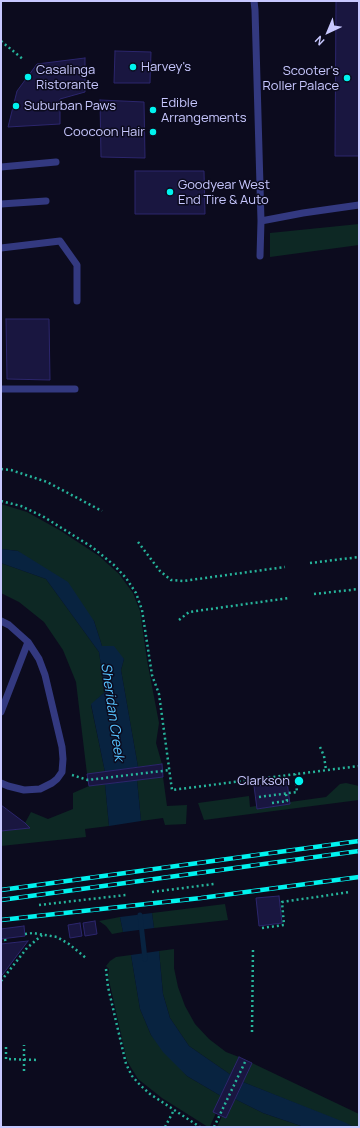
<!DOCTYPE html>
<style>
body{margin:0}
#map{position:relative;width:360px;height:1128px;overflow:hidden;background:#0c0b1e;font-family:Manrope,sans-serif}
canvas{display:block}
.frame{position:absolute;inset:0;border:2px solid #c8c8ff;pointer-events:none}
.north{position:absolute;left:308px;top:12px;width:40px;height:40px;-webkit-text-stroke:3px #0c0b1e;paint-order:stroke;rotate:224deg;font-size:11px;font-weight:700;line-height:16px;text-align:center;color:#c8c8ff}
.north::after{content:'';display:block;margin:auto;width:14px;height:18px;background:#c8c8ff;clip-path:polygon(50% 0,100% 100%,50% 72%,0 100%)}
</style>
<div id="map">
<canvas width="360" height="1128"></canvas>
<div class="frame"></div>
<div class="north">N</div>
</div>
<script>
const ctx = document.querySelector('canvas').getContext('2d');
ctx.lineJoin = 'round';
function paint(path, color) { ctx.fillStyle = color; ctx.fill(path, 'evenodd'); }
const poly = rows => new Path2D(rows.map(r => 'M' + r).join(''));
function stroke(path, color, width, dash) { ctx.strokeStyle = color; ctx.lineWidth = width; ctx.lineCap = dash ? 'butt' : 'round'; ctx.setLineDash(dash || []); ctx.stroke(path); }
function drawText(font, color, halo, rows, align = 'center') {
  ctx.font = font + ' Manrope,sans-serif'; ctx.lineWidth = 3; ctx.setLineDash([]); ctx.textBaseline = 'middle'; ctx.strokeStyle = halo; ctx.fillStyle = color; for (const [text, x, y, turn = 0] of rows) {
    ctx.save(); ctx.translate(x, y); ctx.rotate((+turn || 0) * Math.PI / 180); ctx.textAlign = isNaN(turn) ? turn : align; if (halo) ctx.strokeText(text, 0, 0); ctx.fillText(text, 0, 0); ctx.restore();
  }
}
paint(poly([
 [359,224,359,245,270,257,270,233],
 [1,504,27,512,61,531,99,556,119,574,133,593,140,611,147,660,159,723,156,743,162,764,138,767,121,670,124,659,102,646,94,621,18,551,1,549],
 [1,563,46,579,99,652,105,692,91,705,105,772,87,774,76,682,63,650,44,622,19,602,1,593],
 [163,777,167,806,187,805,186,824,165,825,163,818,141,821,137,780],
 [346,783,359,786,359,800,204,820,198,803,249,796,250,807,256,806,257,809,290,804,290,802,326,797,340,784],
 [105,784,109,826,85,829,86,837,1,846,1,831,29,828,25,823,31,812,48,819,73,809,73,793,89,786],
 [225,904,228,920,154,928,152,913],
 [120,917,123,932,112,934,106,926,99,921],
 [174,949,174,968,178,987,185,1006,195,1024,209,1039,226,1052,239,1057,231,1075,189,1046,170,1018,163,994,159,951],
 [131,955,140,1009,151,1035,187,1076,221,1096,214,1112,216,1113,210,1126,208,1127,162,1098,138,1079,127,1061,108,976,109,969,106,966,110,961,116,957],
 [252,1063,359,1114,359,1127,354,1127,243,1082],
 [235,1099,263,1113,304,1127,217,1127,222,1116,226,1118]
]), '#0d2824');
paint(poly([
 [1,549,18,551,68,582,94,621,102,646,114,646,124,659,121,670,138,767,105,772,91,704,105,692,99,652,46,579,1,563],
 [137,780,141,821,109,826,105,784],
 [152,913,154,928,123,932,120,917],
 [159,951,163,994,170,1018,189,1046,231,1075,221,1096,187,1076,163,1052,151,1035,140,1009,131,955],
 [243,1082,344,1122,354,1127,304,1127,263,1113,235,1099]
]), '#082340');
stroke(poly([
 [140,915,145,959]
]), '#082340', 5);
const building = poly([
 [336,1,359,1,359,156,335,156,336,1],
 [115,51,151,52,150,83,114,83,115,51],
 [85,58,85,92,60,99,60,124,8,127,17,91,37,64,85,58],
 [100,100,144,102,145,158,101,157,100,100],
 [135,171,204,171,205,214,135,214,135,171],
 [6,319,49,319,50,380,7,379,6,319],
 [162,764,163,777,89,786,87,774,162,764],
 [287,782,290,804,257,809,254,786,287,782],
 [1,805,25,823,30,828,1,831,1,805],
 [279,896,282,923,259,926,256,898,279,896],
 [95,921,97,934,85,936,83,923,95,921],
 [80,923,82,936,70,938,68,925,80,923],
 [24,926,25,936,1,939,1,929,24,926],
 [28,941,3,974,1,976,1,944,28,941],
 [239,1057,252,1063,226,1118,213,1112,239,1057]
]);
paint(building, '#191640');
stroke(building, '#2c266d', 1);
stroke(poly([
 [1,41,24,60],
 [1,469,11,470,47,482,102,511],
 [1,501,21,506,44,517,92,547,114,565,126,578,136,593,142,610,152,675,159,694,172,790,359,766],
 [138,542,160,571,171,580,183,581,285,567],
 [310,563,359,557],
 [314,594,359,589],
 [179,620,189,612,289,598],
 [320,747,324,756,326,770],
 [72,775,88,780,170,770],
 [259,797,297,792,295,774],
 [272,803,287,801,286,794],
 [152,892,214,884],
 [39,905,126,895],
 [262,928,284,925,282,902,350,892],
 [25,934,33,933,57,937,69,944,86,958],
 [5,939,6,944],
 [106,969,108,987,126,1064,132,1076,140,1085,150,1094,200,1127],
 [1,981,27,948,42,935],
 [252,1032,253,948],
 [6,1047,6,1059,39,1060],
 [24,1071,24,1045],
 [165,1127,174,1110],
 [214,1127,246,1060]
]), '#26b49b', 2.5, [2, 3]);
stroke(poly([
 [254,1,255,10,261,221,260,256],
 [1,167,56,162],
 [1,204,46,201],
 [261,221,303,213,359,205],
 [1,248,60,241,77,265,77,301],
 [1,389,75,389],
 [1,621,9,625,28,642,39,659,45,675,62,747,63,759,62,772,57,779,52,783,40,789,24,790,8,786,1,783],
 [1,712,28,642]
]), '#333980', 7);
const rail = poly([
 [1,890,359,841],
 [1,900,359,851],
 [1,920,201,898,359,877]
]);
stroke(rail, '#00f3ef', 4.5);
stroke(rail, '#0c0b1e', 3, [9]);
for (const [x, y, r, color] of [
 [133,67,4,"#00f3ef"],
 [28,77,4,"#00f3ef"],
 [347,78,4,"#00f3ef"],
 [16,106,4,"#00f3ef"],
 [153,110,4,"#00f3ef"],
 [153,132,4,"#00f3ef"],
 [170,192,4,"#00f3ef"],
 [299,781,5,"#00f3ef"]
]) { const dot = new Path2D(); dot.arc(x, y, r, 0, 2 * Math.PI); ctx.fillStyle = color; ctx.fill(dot); stroke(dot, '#0c0b1e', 1.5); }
drawText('13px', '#c8c8ff', '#0c0b1e', [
 ["Harvey's",141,67],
 ["Casalinga",36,70],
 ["Ristorante",36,85],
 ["Scooter's",339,71,"right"],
 ["Roller Palace",339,86,"right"],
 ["Edible",161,103],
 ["Arrangements",161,118],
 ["Suburban Paws",24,106],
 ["Coocoon Hair",145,132,"right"],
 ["Goodyear West",178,185],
 ["End Tire & Auto",178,200],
 ["Clarkson",290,781,"right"]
], 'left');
drawText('italic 14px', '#56c4ff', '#0c0b1e', [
 ["Sheridan Creek",112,712,82]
]);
</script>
